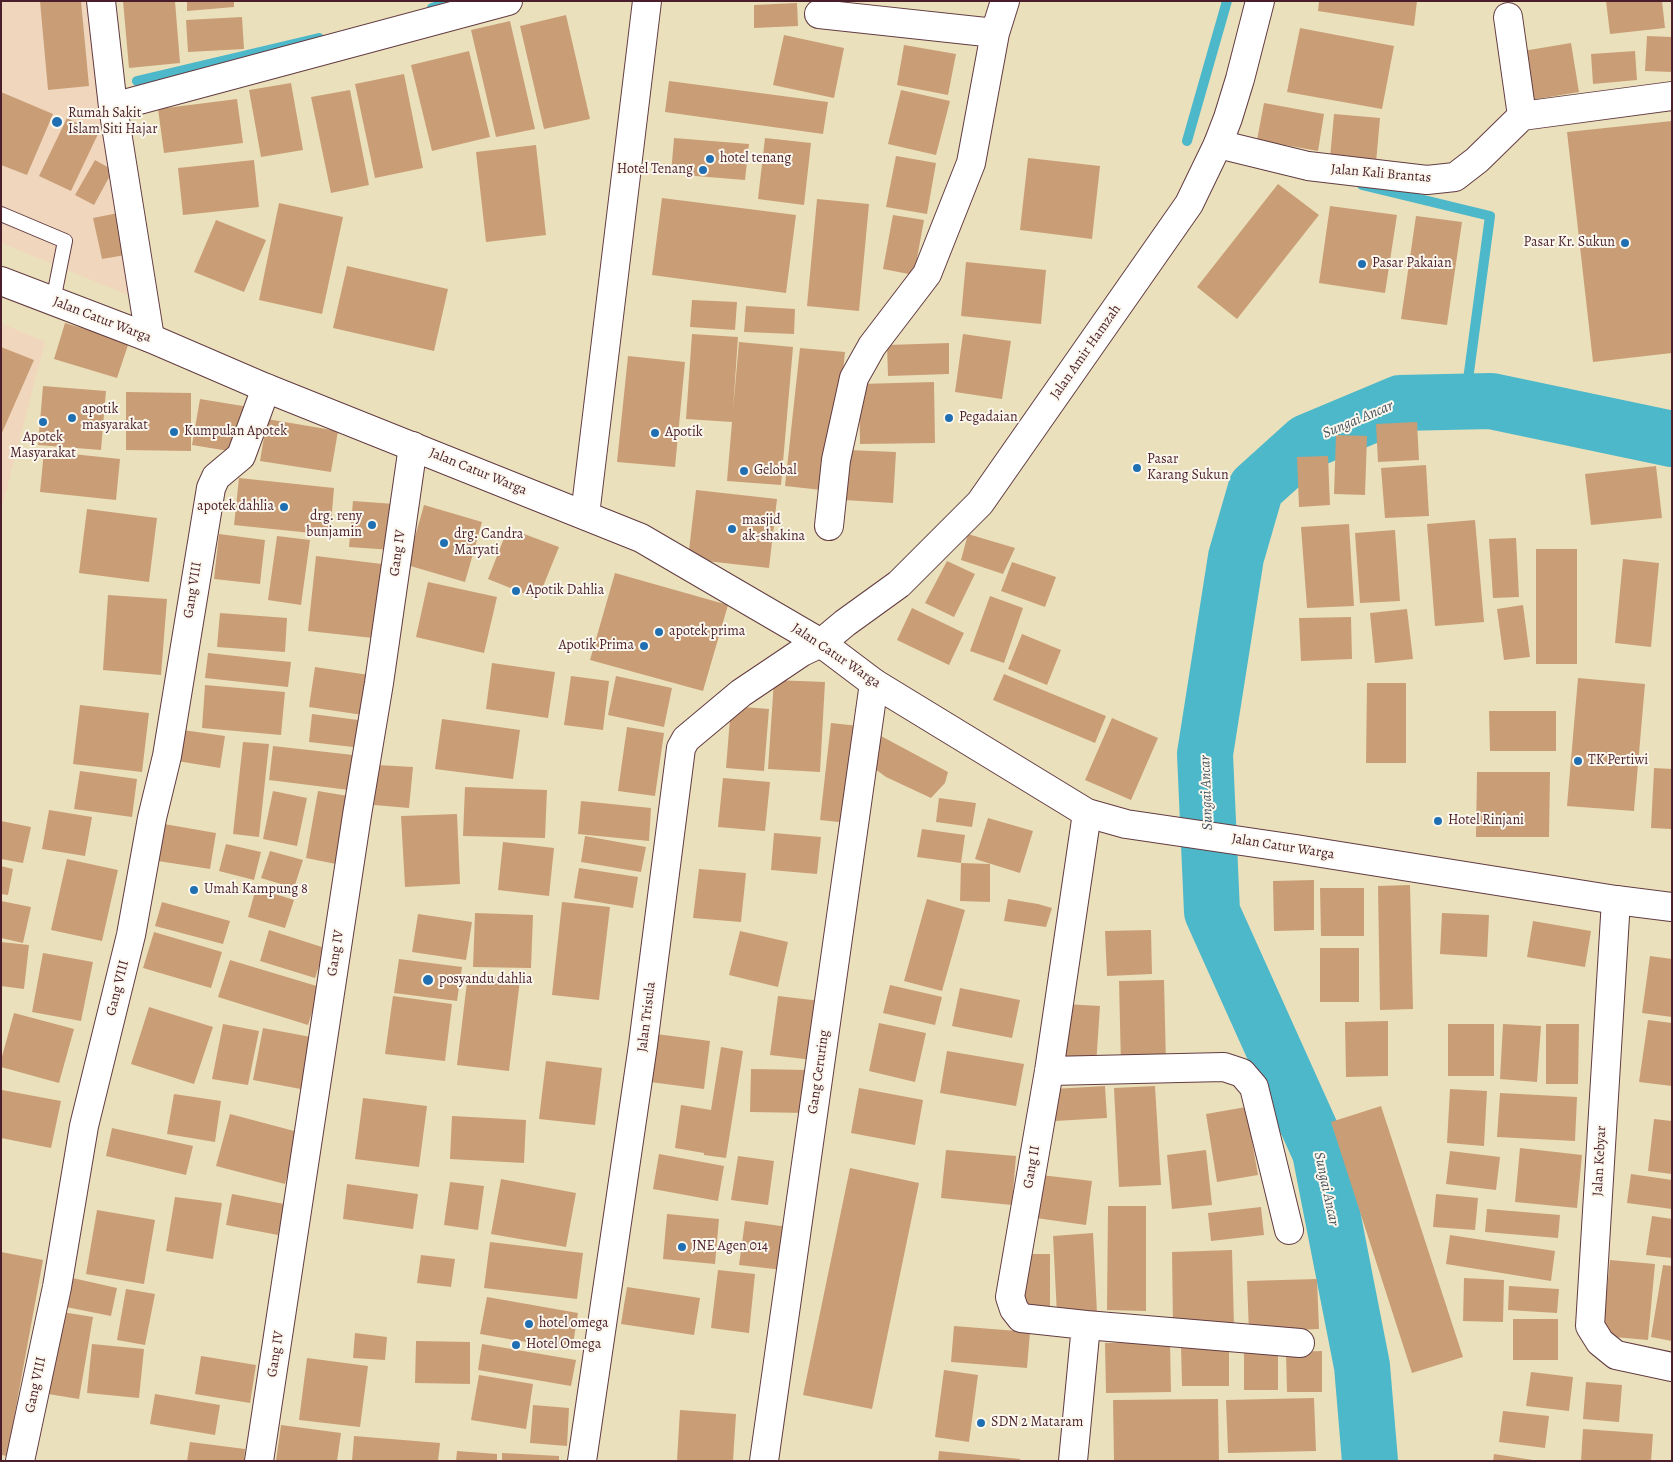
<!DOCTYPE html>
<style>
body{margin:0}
#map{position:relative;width:1673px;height:1462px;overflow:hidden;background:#ebe0bc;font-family:Alegreya,serif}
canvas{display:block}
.frame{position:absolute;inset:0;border:2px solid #4a1f2b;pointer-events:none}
</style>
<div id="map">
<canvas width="1673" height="1462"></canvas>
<div class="frame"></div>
</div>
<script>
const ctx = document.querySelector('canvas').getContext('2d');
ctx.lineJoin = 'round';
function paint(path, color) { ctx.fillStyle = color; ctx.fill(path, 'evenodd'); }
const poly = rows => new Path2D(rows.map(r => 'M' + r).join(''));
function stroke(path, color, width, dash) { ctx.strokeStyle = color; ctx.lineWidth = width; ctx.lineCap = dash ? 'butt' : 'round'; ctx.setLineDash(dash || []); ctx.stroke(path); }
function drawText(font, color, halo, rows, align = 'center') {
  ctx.font = font + ' Alegreya,serif'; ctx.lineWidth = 4; ctx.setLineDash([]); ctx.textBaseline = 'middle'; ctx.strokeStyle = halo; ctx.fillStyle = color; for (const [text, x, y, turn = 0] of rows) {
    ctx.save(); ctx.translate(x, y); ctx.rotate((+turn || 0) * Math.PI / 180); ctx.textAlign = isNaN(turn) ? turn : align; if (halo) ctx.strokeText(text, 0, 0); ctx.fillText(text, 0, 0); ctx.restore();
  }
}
paint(poly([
 [1,1,100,1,133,297,1,243],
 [1,323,45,342,1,511]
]), '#f0d6bc');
stroke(poly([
 [432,8,453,1],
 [137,81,319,38],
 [1187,141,1227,1],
 [1362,185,1490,216,1465,402]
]), '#4db8c9', 10);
stroke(poly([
 [1370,1461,1362,1366,1320,1152,1212,912,1205,754,1236,557,1256,488,1307,442,1400,403,1491,401,1672,439]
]), '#4db8c9', 56);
paint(poly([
 [40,1,81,1,89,86,48,90],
 [123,1,175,1,180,63,129,68],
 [187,1,234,1,234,7,187,11],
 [1319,1,1417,1,1414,26,1318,11],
 [1606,1,1662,1,1665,28,1610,34],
 [797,3,798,26,754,28,754,5],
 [566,15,590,119,544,129,520,26],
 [242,17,244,49,188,52,186,20],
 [510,21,535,129,496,137,471,30],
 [1300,28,1394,46,1382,109,1287,92],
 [784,35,844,48,834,98,773,85],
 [1647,36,1672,37,1672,72,1645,71],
 [1571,43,1579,92,1531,100,1523,51],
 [904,45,956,54,948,95,897,85],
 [469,51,490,137,432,151,411,65],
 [1635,51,1637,80,1593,84,1591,54],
 [404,74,423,168,375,178,355,84],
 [669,81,828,102,823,134,665,112],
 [291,83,303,150,261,157,249,90],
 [350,90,369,185,331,193,311,97],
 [901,90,950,101,936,155,888,144],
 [1,92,53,114,27,175,1,165],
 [237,99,243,143,164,153,158,109],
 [1264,103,1324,114,1318,151,1257,140],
 [1334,114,1380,118,1376,163,1330,158],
 [67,118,98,134,71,191,39,176],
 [1672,121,1672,353,1593,362,1567,132],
 [674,138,749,144,745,180,671,174],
 [765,138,811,143,804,205,758,199],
 [536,145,546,235,486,242,476,152],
 [896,156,936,163,927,214,886,207],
 [1028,158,1100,166,1092,239,1020,230],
 [95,160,113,170,94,205,75,195],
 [254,160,259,207,183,215,178,168],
 [1278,184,1319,215,1237,319,1197,287],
 [662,198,796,215,786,293,652,275],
 [817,199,869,204,859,311,807,306],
 [279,203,343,217,322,314,259,300],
 [1330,206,1397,215,1385,293,1319,283],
 [123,212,131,254,102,259,93,218],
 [893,215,924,220,914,275,883,269],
 [1416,216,1462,222,1447,325,1401,319],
 [216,220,266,240,244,292,194,272],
 [966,262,1046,270,1041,324,961,316],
 [347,266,448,289,434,351,333,328],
 [692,300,737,302,735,330,690,327],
 [746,306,795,309,794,334,744,332],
 [65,323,129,342,117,378,54,359],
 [692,334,738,337,733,410,739,342,793,347,781,485,727,481,732,422,686,419],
 [963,334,1011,341,1002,399,955,392],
 [949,343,949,374,888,376,887,345],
 [1,347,34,360,1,435],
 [800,348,845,352,831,491,785,486],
 [628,356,685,362,675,467,617,462],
 [934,382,935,443,860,444,859,384],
 [43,386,106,391,101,450,38,445],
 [126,392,191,393,191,451,126,450],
 [200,399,249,407,241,453,192,445],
 [267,419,338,431,331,472,260,461],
 [1417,422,1419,460,1378,462,1376,424],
 [1336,435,1367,436,1365,495,1334,494],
 [847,450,896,452,893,503,844,500],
 [44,451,120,459,116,500,40,492],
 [1328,456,1330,505,1299,507,1297,457],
 [1426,465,1429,516,1385,518,1381,468],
 [1656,466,1662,518,1591,525,1585,474],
 [239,478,334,488,330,535,234,525],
 [696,490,777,499,769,568,688,559],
 [353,501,395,504,392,550,349,547],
 [424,505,482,522,465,582,407,565],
 [87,509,157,518,149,582,79,573],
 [1475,520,1484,622,1435,626,1427,524],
 [1349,524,1354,606,1307,608,1301,527],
 [508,528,559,547,538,599,488,579],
 [1395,530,1400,601,1360,603,1355,533],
 [219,534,265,540,260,584,214,579],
 [968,534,1015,548,1003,574,961,560],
 [277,536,310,540,301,605,268,600],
 [1516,538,1519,597,1493,598,1489,539],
 [1536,549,1577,549,1577,664,1536,664],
 [316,556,382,564,373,638,308,631],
 [1623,559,1659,563,1651,647,1615,643],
 [947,561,975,574,954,617,925,603],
 [1012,562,1056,577,1045,607,1001,591],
 [615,573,728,605,703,691,590,660],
 [428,582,497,597,484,653,416,637],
 [108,595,167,599,161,675,103,670],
 [990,596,1023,608,1004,663,970,651],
 [1523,605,1530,657,1504,660,1497,609],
 [912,608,964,633,949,665,897,640],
 [1407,609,1413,659,1375,663,1370,613],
 [220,613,287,618,285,652,217,647],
 [1351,617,1352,659,1301,661,1299,618],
 [1022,634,1061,650,1047,685,1008,669],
 [208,653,291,662,288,687,205,678],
 [492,663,555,672,548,718,486,709],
 [315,667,369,675,363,715,309,707],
 [1004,674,1106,716,1095,743,993,700],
 [571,676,609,681,603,730,564,725],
 [616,676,672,688,664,727,608,715],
 [1578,678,1645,684,1634,811,1567,806],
 [774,680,825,682,820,772,768,769],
 [1367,683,1406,683,1406,763,1366,763],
 [205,685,285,692,281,735,202,728],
 [80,705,149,713,142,772,73,764],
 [731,706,769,709,764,771,726,768],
 [1489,711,1556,711,1556,751,1490,751],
 [312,714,366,721,362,748,309,742],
 [1112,718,1158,738,1131,800,1085,780],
 [442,719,520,730,513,779,435,769],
 [831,723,859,726,848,823,820,820],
 [627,727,664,733,655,796,618,791],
 [176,729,225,736,220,768,171,760],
 [881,736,948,772,945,783,931,798,886,777,871,766],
 [243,742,269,744,259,837,233,834],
 [273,746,362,756,357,791,269,780],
 [377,765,413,767,409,808,374,805],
 [1654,768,1672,769,1672,829,1651,828],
 [80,771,137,779,132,817,74,809],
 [1477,772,1550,772,1549,837,1476,837],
 [723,778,770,782,765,831,718,827],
 [465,787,547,790,545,838,463,836],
 [273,791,307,798,297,846,263,839],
 [318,791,354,797,341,865,306,858],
 [939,798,976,803,972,827,936,822],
 [581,801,651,808,649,841,578,834],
 [49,810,92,817,85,856,42,849],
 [457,814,460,884,405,887,401,816],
 [988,818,1033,831,1020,873,975,859],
 [1,821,31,827,23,863,1,859],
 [164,824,216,833,210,869,158,861],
 [922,829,965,835,961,863,917,857],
 [774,833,821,837,817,874,771,870],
 [585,836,646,847,641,872,581,862],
 [503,842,554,848,549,896,498,890],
 [226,844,261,852,254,880,219,871],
 [270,851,303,860,294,888,261,878],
 [67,859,118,870,102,941,51,930],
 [961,863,990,864,990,902,960,901],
 [1,866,13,869,8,895,1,894],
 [579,868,638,877,633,908,574,898],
 [699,869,746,873,741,922,693,918],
 [1314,880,1314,930,1274,931,1273,881],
 [1410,885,1413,1009,1380,1010,1378,886],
 [256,888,294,900,285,928,248,917],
 [1320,888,1364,888,1364,936,1321,936],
 [927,899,965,910,942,991,904,981],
 [1008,899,1038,904,1052,908,1046,927,1004,921],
 [1,901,31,907,23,943,1,938],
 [162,902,230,921,223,944,155,926],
 [562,902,610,907,599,1000,552,995],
 [475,913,533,915,531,968,473,967],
 [1442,913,1489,915,1487,957,1440,954],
 [418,914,472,922,466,960,412,952],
 [1533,921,1591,931,1585,967,1527,957],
 [269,930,325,948,315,978,260,961],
 [1151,930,1152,974,1107,976,1105,931],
 [740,931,788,942,778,987,729,975],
 [154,932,222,952,211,988,143,968],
 [1,942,29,945,24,989,1,986],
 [1320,948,1359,948,1359,1002,1320,1002],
 [43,953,93,962,81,1021,32,1012],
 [1650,956,1672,959,1672,1017,1642,1013],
 [399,959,462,967,457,1001,394,993],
 [230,960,320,987,308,1025,218,997],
 [468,974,520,980,509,1071,457,1065],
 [1164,980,1166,1065,1121,1066,1119,981],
 [890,985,942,997,935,1025,883,1013],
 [960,988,1020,1000,1012,1038,952,1026],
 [393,996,452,1004,445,1061,385,1054],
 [778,996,821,1001,813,1060,770,1055],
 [1065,1004,1100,1006,1096,1065,1062,1063],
 [149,1007,213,1027,194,1084,131,1064],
 [14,1013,74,1029,59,1083,1,1067,1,1060],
 [1648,1020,1672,1023,1672,1086,1639,1082],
 [1388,1021,1388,1076,1346,1077,1345,1022],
 [879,1023,926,1033,915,1082,869,1071],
 [223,1024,259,1031,248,1085,212,1079],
 [1448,1024,1494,1024,1494,1076,1448,1076],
 [1503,1024,1541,1026,1537,1082,1500,1079],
 [1546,1024,1579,1024,1578,1084,1546,1084],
 [263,1028,316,1038,306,1090,253,1080],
 [656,1034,710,1041,704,1089,650,1082],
 [721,1047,743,1051,726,1158,704,1155,704,1153,675,1148,681,1105,711,1110],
 [947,1051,1024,1064,1016,1106,940,1093],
 [546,1061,602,1068,595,1125,539,1119],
 [751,1069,807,1070,807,1113,750,1112],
 [1105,1086,1107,1118,1055,1121,1053,1089],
 [1155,1086,1161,1185,1119,1187,1114,1088],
 [859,1088,923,1100,915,1145,851,1133],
 [1450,1089,1487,1091,1484,1146,1447,1143],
 [2,1090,61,1101,51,1148,1,1138],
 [1500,1093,1577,1097,1575,1141,1497,1137],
 [174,1094,221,1101,215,1142,167,1134],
 [363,1098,427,1106,419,1167,355,1159],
 [1381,1106,1463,1357,1412,1373,1331,1122],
 [1246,1107,1258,1175,1217,1182,1206,1114],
 [230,1114,298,1132,285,1184,216,1166],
 [452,1116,526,1120,524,1163,450,1159],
 [1654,1119,1672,1121,1672,1174,1648,1171],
 [112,1128,193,1146,186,1175,106,1156],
 [1520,1148,1582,1155,1577,1208,1515,1202],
 [946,1150,1016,1156,1012,1205,941,1198],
 [1206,1150,1212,1205,1172,1209,1167,1155],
 [1450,1151,1500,1157,1496,1190,1446,1184],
 [659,1154,724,1166,718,1201,653,1189],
 [738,1156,774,1161,768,1205,731,1200],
 [850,1168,919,1183,872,1409,803,1395],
 [1631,1174,1672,1180,1672,1209,1627,1203],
 [1041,1175,1092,1181,1086,1225,1036,1218],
 [501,1179,576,1193,566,1247,491,1234],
 [450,1182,484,1186,478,1230,444,1225],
 [347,1184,418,1194,413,1229,343,1219],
 [232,1194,284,1204,278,1235,226,1225],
 [1436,1194,1478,1198,1475,1230,1433,1227],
 [175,1197,222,1203,213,1259,166,1251],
 [1108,1206,1146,1206,1146,1311,1107,1310],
 [1261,1207,1264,1235,1211,1241,1208,1213],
 [1487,1209,1560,1215,1558,1238,1485,1232],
 [97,1210,155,1220,144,1284,86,1274],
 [667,1214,719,1219,715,1264,663,1259],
 [1652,1216,1672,1219,1672,1258,1646,1255],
 [745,1221,788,1227,783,1270,739,1265],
 [1093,1233,1097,1313,1057,1315,1053,1236],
 [1450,1235,1555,1251,1551,1281,1446,1264],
 [490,1242,583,1253,577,1299,484,1288],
 [1232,1250,1234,1327,1173,1329,1172,1252],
 [1,1252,43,1260,7,1456,1,1455],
 [1024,1254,1050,1254,1050,1308,1024,1308],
 [421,1255,455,1259,451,1287,417,1283],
 [1610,1260,1655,1264,1648,1340,1602,1336],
 [1663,1265,1672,1266,1672,1341,1651,1337],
 [718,1270,755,1274,749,1333,711,1328],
 [68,1277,117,1288,111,1316,61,1306],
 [1464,1278,1504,1280,1503,1322,1463,1321],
 [1317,1279,1319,1329,1249,1332,1247,1281],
 [1509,1286,1559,1289,1557,1313,1508,1310],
 [627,1287,700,1298,694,1335,621,1324],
 [126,1289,155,1294,145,1345,117,1340],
 [487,1297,578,1313,572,1350,480,1334],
 [56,1311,93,1317,79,1399,42,1393],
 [1513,1319,1558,1319,1558,1360,1513,1360],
 [954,1326,1030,1332,1027,1368,951,1362],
 [355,1333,387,1337,385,1360,353,1358],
 [416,1341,470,1342,470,1384,415,1383],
 [1170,1342,1171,1392,1106,1393,1105,1343],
 [1244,1343,1278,1344,1278,1390,1244,1390],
 [92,1344,144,1349,139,1398,87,1393],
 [482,1344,576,1360,571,1386,478,1370],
 [1229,1345,1229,1386,1182,1386,1181,1346],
 [1322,1351,1322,1392,1287,1392,1286,1352],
 [201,1356,256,1365,250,1403,195,1394],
 [307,1358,368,1366,360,1427,299,1420],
 [944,1370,978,1375,969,1442,935,1437],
 [1531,1372,1573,1377,1569,1411,1526,1406],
 [479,1375,533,1384,526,1429,471,1420],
 [1586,1382,1622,1385,1619,1422,1583,1419],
 [155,1394,220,1405,215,1435,150,1424],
 [1314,1398,1316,1451,1228,1453,1226,1400],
 [1218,1399,1219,1461,1114,1461,1113,1400],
 [533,1405,569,1408,567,1446,530,1443],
 [680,1410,736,1414,733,1461,677,1461],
 [1503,1411,1549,1416,1545,1448,1499,1442],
 [281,1425,341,1433,337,1461,276,1461],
 [1583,1429,1653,1434,1651,1461,1581,1461],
 [354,1436,440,1443,438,1461,352,1461],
 [190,1442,245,1449,244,1461,187,1461],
 [457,1451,497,1454,497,1461,456,1461],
 [939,1451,1020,1459,1020,1461,938,1461],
 [502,1453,559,1456,559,1461,502,1461],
 [1494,1454,1533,1460,1532,1461,1493,1461]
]), '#c99e76');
const lane = poly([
 [1,214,65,241,53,301]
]);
const street = poly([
 [101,1,113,107],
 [819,14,995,33],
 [1508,17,1522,116],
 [1218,144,1308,166,1427,180,1455,177,1477,160,1522,116,1672,96],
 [150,338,113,107,508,1],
 [585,515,647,1],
 [829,526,836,460,854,378,872,346,927,274,971,163,995,33,1005,1],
 [1616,900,1590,1326,1600,1342,1616,1355,1672,1367],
 [1049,1071,1224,1067,1242,1073,1254,1087,1289,1230],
 [1086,1325,1300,1343],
 [20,1461,57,1287,84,1126,131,935,152,818,167,756,211,488,216,477,241,456,266,388],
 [259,1461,357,815,379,683,413,446],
 [582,1461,643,1045,681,748,686,739,741,693,802,652,821,643],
 [764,1461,874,683],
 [1073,1461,1086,1325,1021,1318,1014,1309,1010,1297,1049,1071,1087,813]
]);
const secondary = poly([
 [1,281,150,338,266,388,641,538,821,643,874,683,1087,813,1126,824,1296,849,1616,900,1672,907],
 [821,643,845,623,899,584,980,503,1189,204,1218,144,1228,118,1240,79,1260,1]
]);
stroke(lane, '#623c41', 16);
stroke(street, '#623c41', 30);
stroke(secondary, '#623c41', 30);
stroke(lane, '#fff', 14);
stroke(street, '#fff', 28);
stroke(secondary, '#fff', 28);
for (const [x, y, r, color] of [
 [57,122,6,"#1f6fb2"],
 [710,159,5,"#1f6fb2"],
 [703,170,5,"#1f6fb2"],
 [1625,243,5,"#1f6fb2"],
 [1362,264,5,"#1f6fb2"],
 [72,418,5,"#1f6fb2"],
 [949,418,5,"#1f6fb2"],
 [43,422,5,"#1f6fb2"],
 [174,432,5,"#1f6fb2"],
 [655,433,5,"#1f6fb2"],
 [1137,468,5,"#1f6fb2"],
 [744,471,5,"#1f6fb2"],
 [284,507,5,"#1f6fb2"],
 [372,525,5,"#1f6fb2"],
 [732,529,5,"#1f6fb2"],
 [444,543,5,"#1f6fb2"],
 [516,591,5,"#1f6fb2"],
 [659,632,5,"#1f6fb2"],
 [644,646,5,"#1f6fb2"],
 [1578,761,5,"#1f6fb2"],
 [1438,821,5,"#1f6fb2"],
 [194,890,5,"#1f6fb2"],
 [428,980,6,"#1f6fb2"],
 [682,1247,5,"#1f6fb2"],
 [529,1324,5,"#1f6fb2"],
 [516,1345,5,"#1f6fb2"],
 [981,1423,5,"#1f6fb2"]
]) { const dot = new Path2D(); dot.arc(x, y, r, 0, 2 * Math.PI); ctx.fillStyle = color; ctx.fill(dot); stroke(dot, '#fbf7ec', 2); }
drawText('14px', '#4a1f2b', '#fbf7ec', [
 ["Rumah Sakit",68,114],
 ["Islam Siti Hajar",68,130],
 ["hotel tenang",720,159],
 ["Hotel Tenang",693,170,"right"],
 ["Pasar Kr. Sukun",1615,243,"right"],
 ["Pasar Pakaian",1372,264],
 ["apotik",82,410],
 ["masyarakat",82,426],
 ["Pegadaian",959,418],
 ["Kumpulan Apotek",184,432],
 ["Apotik",665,433],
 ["Apotek",43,438,"center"],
 ["Masyarakat",43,454,"center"],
 ["Pasar",1147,460],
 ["Karang Sukun",1147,476],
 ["Gelobal",754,471],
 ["apotek dahlia",274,507,"right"],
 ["drg. reny",362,517,"right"],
 ["bunjamin",362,533,"right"],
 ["masjid",742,521],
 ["ak-shakina",742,537],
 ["drg. Candra",454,535],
 ["Maryati",454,551],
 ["Apotik Dahlia",526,591],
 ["apotek prima",669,632],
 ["Apotik Prima",634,646,"right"],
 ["TK Pertiwi",1588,761],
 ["Hotel Rinjani",1448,821],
 ["Umah Kampung 8",204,890],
 ["posyandu dahlia",439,980],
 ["JNE Agen 014",692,1247],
 ["hotel omega",539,1324],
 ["Hotel Omega",526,1345],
 ["SDN 2 Mataram",991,1423]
], 'left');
drawText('14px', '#4a1f2b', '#fbf7ec', [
 ["Jalan Kali Brantas",1381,174,5],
 ["Jalan Catur Warga",102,320,21],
 ["Jalan Amir Hamzah",1086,352,-55],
 ["Jalan Catur Warga",478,472,22],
 ["Gang IV",398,553,-82],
 ["Gang VIII",193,590,-81],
 ["Jalan Catur Warga",836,656,34],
 ["Jalan Catur Warga",1283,847,9],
 ["Gang IV",336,953,-81],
 ["Gang VIII",118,988,-76],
 ["Jalan Trisula",647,1017,-83],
 ["Gang Ceruring",819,1072,-82],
 ["Jalan Kebyar",1600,1161,-87],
 ["Gang II",1032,1167,-80],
 ["Gang IV",276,1354,-81],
 ["Gang VIII",36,1385,-78]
]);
drawText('italic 15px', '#4b5562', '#fbf7ec', [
 ["Sungai Ancar",1358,420,-23],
 ["Sungai Ancar",1207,793,-92],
 ["Sungai Ancar",1326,1189,78]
]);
</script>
